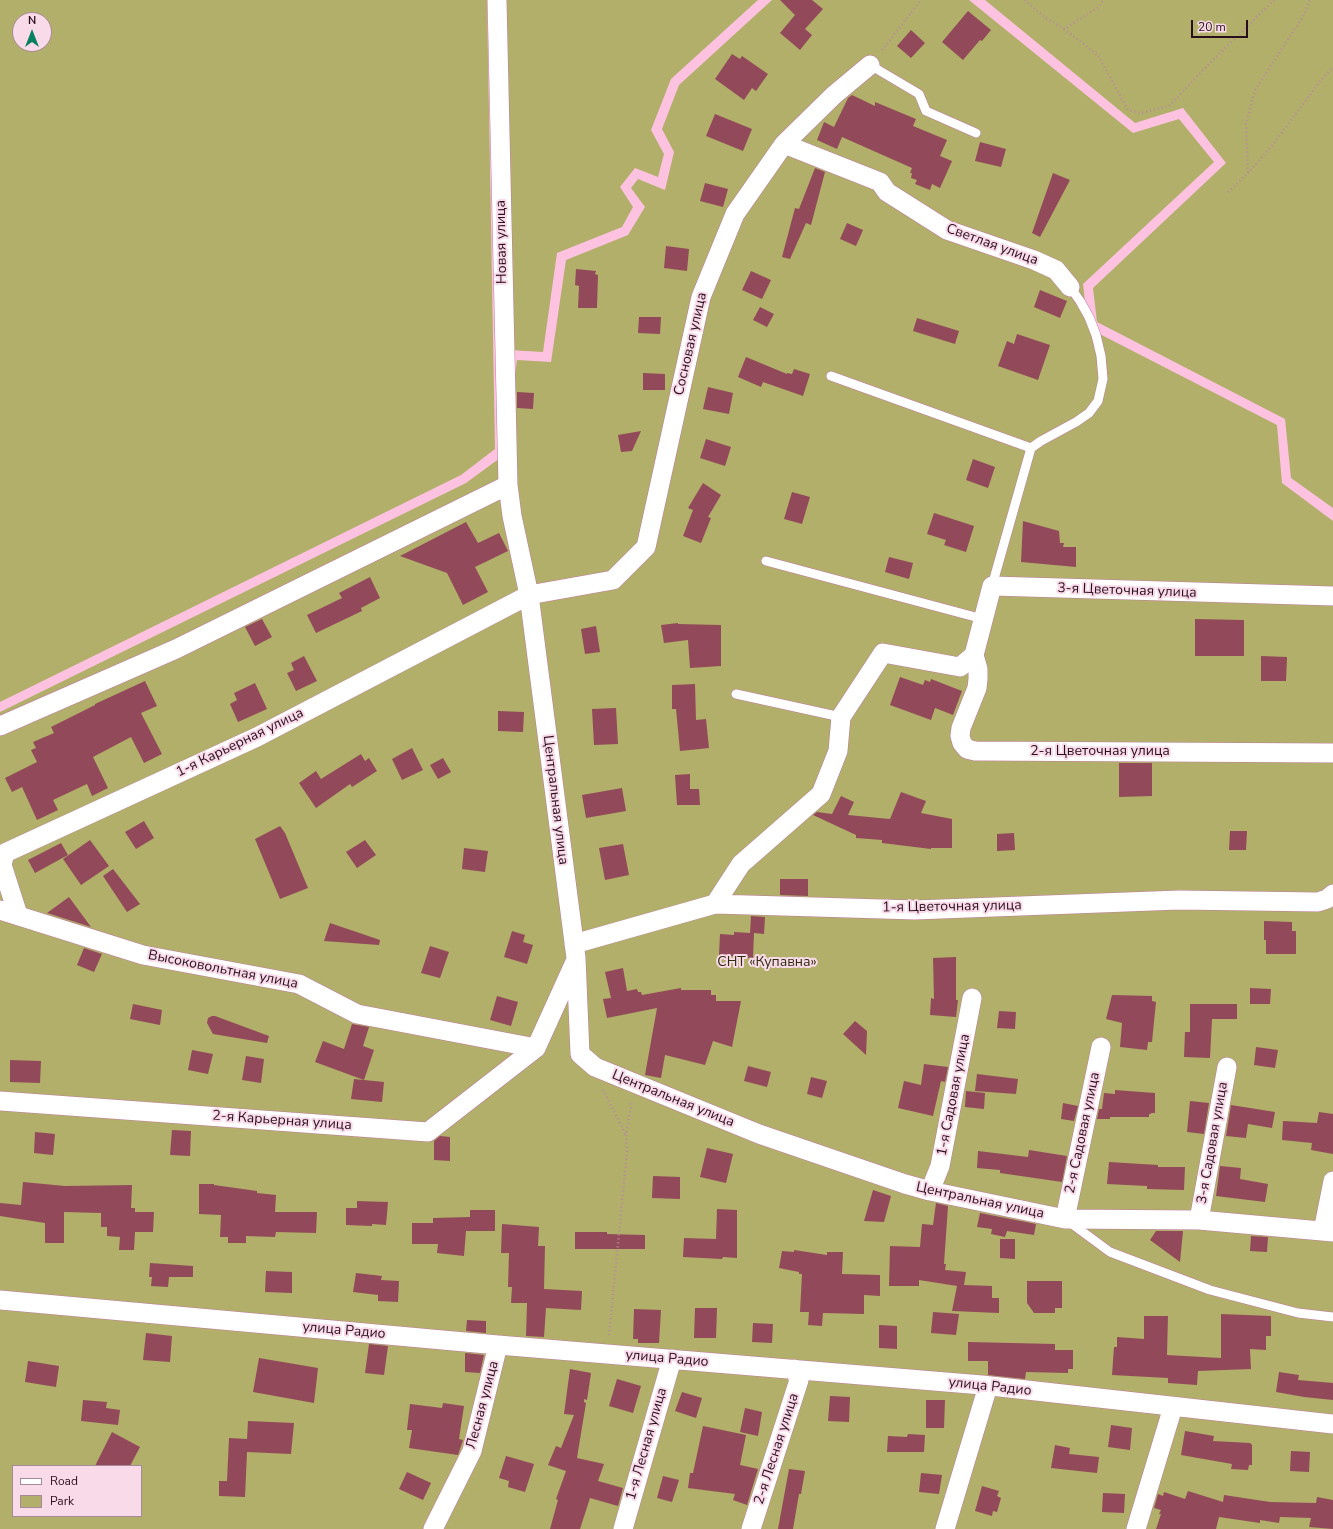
<!DOCTYPE html>
<meta charset="utf-8">
<style>
body{margin:0}
#map{position:relative;width:1333px;height:1529px;overflow:hidden;background:#fec2e1;font-family:"Nunito Sans",sans-serif}
canvas{display:block}
.legend{position:absolute;left:12px;top:1465px;width:130px;height:52px;box-sizing:border-box;background:#f9dae9;border:1px solid #a68998;margin:0;padding:5px 7px;list-style:none;font-size:12px;color:#290f1e}
.legend li{display:flex;align-items:center;gap:8px;height:20px}
.legend b{width:20px;border:1px solid #a68998}
.north{position:absolute;left:12px;top:12px;width:40px;height:40px;box-sizing:border-box;background:#f9dae9;border:1px solid #a68998;border-radius:50%;rotate:0deg;font-size:11px;font-weight:700;line-height:16px;text-align:center;color:#290f1e}
.north::after{content:'';display:block;margin:auto;width:14px;height:18px;background:#098161;clip-path:polygon(50% 0,100% 100%,50% 72%,0 100%)}
.scale{position:absolute;left:1191px;top:20px;width:57px;height:18px;box-sizing:border-box;border:2px solid #290f1e;border-top:0;padding-left:5px;font-size:12px;line-height:14px;white-space:nowrap;color:#290f1e;-webkit-text-stroke:3px #f9dae9;paint-order:stroke}
</style>
<div id="map">
<canvas width="1333" height="1529"></canvas>
<ul class="legend">
<li><b style="height:5px;background:#fff"></b>Road</li>
<li><b style="height:11px;background:#b1af69"></b>Park</li>
</ul>
<div class="north">N</div>
<div class="scale">20 m</div>
</div>
<script>
const ctx = document.querySelector('canvas').getContext('2d');
ctx.lineJoin = 'round';
function paint(path, color) { ctx.fillStyle = color; ctx.fill(path, 'evenodd'); }
const poly = rows => new Path2D(rows.map(r => 'M' + r).join(''));
function stroke(path, color, width, dash) { ctx.strokeStyle = color; ctx.lineWidth = width; ctx.lineCap = dash ? 'butt' : 'round'; ctx.setLineDash(dash || []); ctx.stroke(path); }
function drawText(font, color, halo, rows, align = 'center') {
  ctx.font = font + ' "Nunito Sans",sans-serif'; ctx.lineWidth = 4; ctx.setLineDash([]); ctx.textBaseline = 'middle'; ctx.strokeStyle = halo; ctx.fillStyle = color; for (const [text, x, y, turn = 0] of rows) {
    ctx.save(); ctx.translate(x, y); ctx.rotate((+turn || 0) * Math.PI / 180); ctx.textAlign = isNaN(turn) ? turn : align; if (halo) ctx.strokeText(text, 0, 0); ctx.fillText(text, 0, 0); ctx.restore();
  }
}
paint(poly([
 [0,0,487,0,495,449,461,475,0,702],
 [20,20,44,20,44,44,20,44],
 [500,0,758,0,671,79,651,130,664,154,658,177,635,168,620,187,633,207,622,227,557,253,543,352,509,350],
 [772,0,969,0,1133,133,1179,119,1214,162,1083,284,1088,328,1277,425,1282,483,1333,521,1333,1529,0,1529,0,712,466,483,504,455,517,360,551,362,566,260,628,235,645,207,631,188,638,179,665,190,674,152,662,129,679,85],
 [13,1466,141,1466,141,1516,13,1516],
 [985,0,1333,0,1333,508,1291,478,1285,419,1097,322,1093,288,1226,163,1183,108,1135,123]
]), '#b1af69');
paint(poly([
 [780,0,812,0,823,9,805,29,812,35,800,50,780,33,795,15],
 [968,11,991,30,982,41,980,40,963,60,942,42],
 [911,30,925,43,911,58,897,46],
 [732,54,740,59,742,56,768,74,756,91,752,88,744,100,715,79],
 [852,95,875,106,875,102,916,119,913,126,947,140,940,156,952,161,940,188,932,184,930,190,915,184,917,180,911,178,912,173,910,173,912,168,842,137,837,149,817,140,824,122,834,127,848,98],
 [715,114,752,129,743,151,706,136],
 [980,142,1006,149,1001,167,975,161],
 [815,168,825,172,811,225,806,223,790,259,782,257,795,208,799,209],
 [1053,173,1070,180,1040,237,1032,233],
 [705,183,728,189,723,207,700,201],
 [847,223,863,230,856,246,840,239],
 [666,246,689,249,687,271,664,268],
 [576,269,596,271,595,274,598,275,597,308,578,308,579,286,575,285],
 [751,271,771,280,762,299,742,290],
 [1040,290,1067,301,1060,318,1034,307],
 [760,307,774,314,767,327,753,320],
 [639,317,661,317,660,334,638,333],
 [917,318,959,331,955,344,913,331],
 [1017,334,1050,345,1038,380,998,366,1007,341,1014,344],
 [746,357,787,374,787,373,792,374,794,369,810,374,803,396,763,382,761,387,738,377],
 [643,373,665,374,665,390,643,390],
 [708,387,733,393,729,414,703,409],
 [517,392,534,393,533,409,517,408],
 [641,431,632,451,621,452,618,435],
 [706,439,731,447,725,466,700,458],
 [973,459,995,467,988,488,966,480],
 [703,483,721,495,708,517,711,518,701,543,683,536,693,510,688,508],
 [792,492,810,497,802,524,784,519],
 [934,513,974,526,966,552,944,545,946,540,927,534],
 [1023,521,1059,531,1060,543,1064,543,1063,547,1076,547,1076,567,1021,562],
 [466,522,478,543,499,533,508,551,475,567,488,592,463,605,447,573,400,556],
 [889,557,913,563,909,579,885,572],
 [370,577,380,598,361,608,362,611,316,633,307,615,342,598,339,593],
 [262,619,272,637,255,646,245,627],
 [1195,619,1244,620,1244,656,1195,656],
 [678,623,678,624,721,625,721,666,690,668,688,640,664,643,661,625],
 [596,626,600,652,585,654,581,629],
 [304,656,317,681,296,691,287,673,294,670,291,663],
 [1261,656,1287,657,1286,681,1261,681],
 [900,677,923,685,925,680,930,682,931,679,962,691,953,715,935,708,931,720,890,705],
 [145,681,157,706,141,713,162,754,144,763,131,737,93,757,108,788,92,796,87,784,53,800,58,810,37,820,22,787,12,792,5,778,37,762,31,750,36,748,33,742,54,733,51,727,95,705,95,704],
 [255,683,267,709,238,722,230,704,237,700,234,693],
 [695,684,696,720,706,719,709,748,680,751,676,709,672,709,672,685],
 [616,708,618,744,594,745,592,709],
 [498,711,524,712,523,732,498,731],
 [412,748,423,770,402,780,392,759],
 [361,754,365,761,369,758,377,771,352,787,350,784,316,808,299,783,316,771,321,779],
 [443,758,451,772,438,779,430,765],
 [1119,763,1152,763,1152,796,1119,797],
 [690,774,690,789,699,789,700,805,677,805,675,775],
 [622,788,626,811,586,818,582,795],
 [901,792,926,801,921,813,952,819,952,848,931,848,931,849,882,843,882,840,856,838,856,835,813,815,817,812,832,814,841,796,854,802,848,815,890,819],
 [144,821,154,838,136,849,125,832],
 [280,826,285,833,308,888,280,899,255,839],
 [1230,831,1247,831,1246,850,1229,850],
 [1014,833,1015,850,997,851,997,834],
 [90,840,109,866,81,885,63,859],
 [365,840,376,855,357,868,346,852],
 [61,843,68,855,35,873,28,860],
 [623,844,629,875,605,880,599,848],
 [464,848,488,851,485,872,462,869],
 [113,869,140,904,127,912,103,876],
 [780,879,808,879,808,896,780,895],
 [69,897,91,927,47,913],
 [751,916,765,917,764,934,754,933,753,958,719,955,720,934,734,935,734,932,750,933],
 [1264,921,1292,922,1292,931,1296,931,1296,954,1266,954,1266,940,1264,940],
 [330,923,380,940,379,945,324,941],
 [512,931,525,935,523,942,533,945,527,964,504,957],
 [430,946,449,952,440,978,421,973],
 [84,948,102,954,94,972,77,965],
 [956,957,956,1000,958,1000,956,1017,930,1015,931,998,934,999,933,958],
 [623,968,627,991,637,989,638,992,641,992,642,995,681,988,681,990,711,990,711,995,716,995,716,1001,741,1001,732,1047,713,1041,705,1065,665,1055,661,1078,645,1075,657,1008,607,1018,603,999,611,998,605,972],
 [1250,988,1271,989,1270,1004,1250,1004],
 [1112,995,1152,996,1152,1001,1156,1002,1152,1042,1148,1042,1147,1050,1120,1047,1122,1023,1106,1019],
 [497,996,518,1002,511,1026,490,1020],
 [133,1004,162,1010,160,1025,130,1019],
 [1190,1004,1237,1004,1237,1019,1212,1019,1210,1058,1184,1057,1185,1032,1190,1032],
 [999,1011,1016,1012,1015,1029,997,1028],
 [212,1016,215,1016,269,1036,267,1043,213,1034,207,1023,208,1018],
 [855,1021,867,1031,866,1055,843,1034],
 [352,1024,369,1027,363,1046,374,1050,364,1080,384,1082,382,1102,351,1099,354,1079,364,1080,315,1062,323,1041,344,1049],
 [1256,1047,1278,1050,1275,1068,1254,1065],
 [192,1050,213,1054,208,1074,188,1070],
 [246,1056,264,1059,261,1083,242,1080],
 [10,1060,41,1061,40,1083,10,1082],
 [924,1064,948,1067,945,1082,941,1081,933,1116,898,1108,904,1081,921,1085],
 [748,1066,771,1072,767,1087,744,1081],
 [977,1074,1018,1079,1016,1094,975,1091],
 [811,1077,827,1081,822,1098,807,1094],
 [1115,1090,1155,1093,1155,1113,1151,1113,1151,1114,1149,1114,1149,1117,1110,1117,1110,1119,1097,1119,1099,1109,1102,1109,1104,1093,1115,1094],
 [966,1091,985,1093,984,1109,965,1107],
 [1190,1101,1209,1103,1204,1134,1187,1132],
 [1063,1103,1078,1106,1074,1121,1061,1119],
 [1231,1105,1275,1112,1272,1128,1248,1124,1246,1138,1226,1136],
 [1319,1112,1333,1114,1333,1154,1311,1150,1312,1143,1282,1140,1283,1121,1317,1123],
 [172,1130,191,1131,190,1156,170,1155],
 [35,1132,55,1134,53,1155,34,1153],
 [440,1136,450,1137,450,1161,434,1160,434,1141],
 [707,1148,733,1154,726,1183,700,1177],
 [1029,1150,1067,1156,1062,1182,1000,1173,1000,1170,977,1168,978,1151,1028,1157],
 [1109,1162,1158,1165,1158,1167,1185,1167,1184,1190,1147,1189,1147,1186,1107,1184],
 [1220,1166,1241,1168,1240,1179,1268,1184,1265,1202,1216,1196],
 [653,1176,680,1177,680,1199,652,1198],
 [23,1182,65,1186,132,1185,131,1208,135,1208,135,1212,154,1212,153,1232,135,1232,134,1250,119,1250,120,1237,107,1236,107,1227,101,1227,101,1213,64,1212,64,1243,45,1243,45,1223,0,1216,0,1203,21,1205],
 [199,1184,214,1184,214,1185,257,1191,257,1193,276,1195,275,1212,317,1212,316,1233,276,1232,275,1237,246,1236,246,1243,228,1243,228,1237,220,1237,221,1215,199,1214],
 [873,1190,891,1196,884,1222,864,1221],
 [357,1201,388,1202,386,1225,372,1224,372,1226,346,1225,346,1208,357,1208],
 [936,1203,948,1206,944,1264,946,1264,945,1270,966,1272,964,1285,992,1286,992,1298,999,1298,999,1313,952,1311,957,1286,919,1280,919,1286,889,1286,890,1246,920,1247,922,1224,933,1225],
 [717,1209,737,1210,737,1258,723,1257,722,1259,683,1257,684,1238,716,1239],
 [470,1210,495,1210,495,1231,466,1231,464,1256,437,1253,438,1244,412,1244,412,1223,433,1223,433,1218,470,1217],
 [980,1213,1036,1224,1034,1235,1007,1231,1005,1237,991,1234,992,1229,977,1227],
 [502,1224,539,1227,538,1246,545,1246,544,1289,582,1291,581,1310,546,1308,544,1337,526,1336,527,1303,511,1303,512,1287,508,1287,509,1253,501,1253],
 [1156,1231,1183,1231,1180,1262,1150,1240],
 [575,1232,607,1232,607,1234,645,1235,645,1249,575,1249],
 [1251,1236,1268,1237,1267,1252,1250,1251],
 [1000,1239,1015,1239,1015,1259,1000,1258],
 [794,1250,827,1255,827,1252,843,1252,842,1274,880,1275,880,1296,864,1295,864,1314,823,1313,822,1326,808,1325,809,1312,800,1312,802,1274,799,1274,799,1272,779,1268,782,1251,794,1252],
 [150,1263,193,1266,193,1277,169,1277,168,1287,151,1286,152,1277,149,1277],
 [266,1271,292,1272,292,1293,265,1292],
 [356,1273,382,1276,381,1280,399,1281,398,1302,378,1301,378,1295,353,1292],
 [1027,1281,1062,1281,1062,1308,1055,1308,1055,1313,1034,1313,1027,1303],
 [695,1308,717,1308,716,1338,694,1338],
 [634,1309,661,1310,659,1343,638,1343,638,1339,633,1339],
 [933,1312,959,1314,956,1335,931,1333],
 [1221,1314,1271,1316,1271,1336,1266,1336,1266,1350,1250,1349,1251,1369,1198,1371,1197,1385,1168,1383,1168,1378,1112,1375,1114,1347,1117,1347,1117,1337,1144,1339,1144,1316,1168,1316,1167,1355,1221,1358],
 [467,1320,486,1321,486,1333,466,1331],
 [753,1323,773,1324,772,1343,752,1342],
 [879,1325,897,1326,897,1349,879,1348],
 [146,1333,172,1336,170,1362,143,1360],
 [968,1342,1055,1344,1055,1350,1073,1350,1073,1369,1068,1369,1068,1373,1026,1372,1025,1379,988,1375,988,1361,968,1361],
 [369,1344,388,1346,384,1375,365,1373],
 [465,1353,484,1355,480,1373,465,1372],
 [259,1358,318,1368,314,1403,253,1392],
 [28,1361,59,1366,56,1387,25,1382],
 [570,1369,591,1373,587,1400,584,1399,584,1402,586,1403,577,1458,604,1464,598,1481,623,1488,618,1506,590,1498,580,1529,550,1529,558,1500,556,1499,566,1471,548,1465,556,1446,561,1448,574,1415,564,1414],
 [1279,1372,1299,1375,1298,1380,1333,1383,1333,1400,1304,1397,1276,1392],
 [617,1379,641,1386,633,1413,609,1406],
 [682,1392,702,1398,696,1418,675,1411],
 [830,1396,850,1397,849,1422,828,1421],
 [83,1400,107,1402,106,1408,120,1410,118,1425,81,1421],
 [926,1400,945,1400,944,1428,926,1428],
 [443,1403,464,1406,459,1439,463,1440,458,1455,409,1448,412,1430,407,1430,410,1404,442,1408],
 [745,1408,762,1412,758,1436,740,1432],
 [248,1421,294,1423,291,1454,247,1452,245,1497,219,1496,219,1481,227,1481,229,1438,247,1439],
 [1111,1425,1132,1428,1130,1450,1108,1447],
 [703,1426,746,1435,740,1465,758,1469,747,1505,733,1500,735,1494,688,1488,690,1473,693,1473],
 [1185,1431,1214,1436,1213,1441,1250,1443,1252,1445,1252,1465,1249,1465,1248,1470,1231,1469,1232,1464,1181,1455],
 [112,1432,140,1447,130,1466,95,1466],
 [908,1434,925,1435,924,1452,887,1452,888,1436,907,1437],
 [1055,1445,1070,1448,1069,1454,1099,1457,1097,1473,1051,1468],
 [1291,1451,1310,1452,1309,1472,1290,1471],
 [506,1456,534,1464,525,1492,508,1487,509,1481,499,1478],
 [789,1469,805,1471,801,1494,799,1494,793,1529,778,1529],
 [407,1472,431,1483,423,1500,399,1489],
 [921,1473,942,1475,939,1494,919,1492],
 [663,1476,679,1480,672,1502,657,1498],
 [982,1486,999,1491,997,1496,1001,1498,997,1512,993,1511,992,1516,975,1511],
 [1188,1491,1223,1502,1224,1495,1270,1502,1316,1503,1317,1497,1333,1500,1333,1529,1309,1527,1311,1518,1280,1517,1279,1523,1260,1520,1260,1523,1219,1517,1216,1529,1156,1529,1161,1514,1159,1514,1161,1510,1154,1508,1158,1494,1163,1496,1164,1492,1185,1499],
 [1103,1493,1125,1494,1124,1513,1102,1512]
]), '#924a5a');
const service = poly([
 [870,65,919,94,926,111,976,133],
 [831,376,1031,448,992,586],
 [1031,448,1041,441,1076,422,1089,413,1098,401,1103,379,1101,356,1096,335,1089,317,1080,301,1070,287],
 [766,561,983,619],
 [736,694,841,717],
 [1068,1221,1110,1252,1210,1290,1298,1313,1333,1317]
]);
const minor = poly([
 [497,0,508,485,512,516,529,595,576,958,580,1054,595,1067,759,1134,905,1184,930,1191,1065,1219,1199,1220,1333,1232],
 [784,144,880,182,887,192,947,230,1034,260,1056,270,1070,287],
 [974,655,978,669,978,679,977,688,961,728,960,736,962,743,967,749,975,751,1333,753],
 [974,655,992,586,1333,596],
 [0,726,176,649,508,485],
 [715,904,741,864,821,794,838,751,841,717,883,653,960,667,974,655],
 [0,910,143,955,299,984,357,1014,536,1048,575,962],
 [18,915,2,865,5,853,257,737,529,595,613,580,646,547,701,297,735,214,784,144,834,95,870,65],
 [574,944,715,904,915,910,1179,900,1318,902,1327,899,1333,894],
 [0,1101,428,1132,536,1048],
 [930,1191,940,1166,972,998],
 [1065,1219,1101,1047],
 [1199,1220,1227,1067],
 [1323,1231,1333,1181],
 [0,1300,498,1345,982,1385,1333,1424],
 [433,1529,472,1451,498,1345],
 [623,1529,672,1359],
 [751,1529,799,1380,794,1369],
 [945,1529,988,1386],
 [1136,1529,1173,1407]
]);
stroke(service, '#c17ba0', 10);
stroke(minor, '#c17ba0', 20);
stroke(poly([
 [1025,0,1043,16,1064,29,1099,7,1103,0],
 [1064,29,1098,55,1128,110,1141,113,1169,106,1204,69,1274,0],
 [882,50,921,0],
 [1248,173,1271,147,1321,80,1333,67],
 [1228,192,1248,173,1246,124,1255,90,1302,18,1310,0],
 [603,1090,626,1135],
 [609,1335,627,1151,626,1135,632,1101]
]), '#b988a1', 2.5, [1, 3]);
stroke(service, '#fff', 9);
stroke(minor, '#fff', 19);
drawText('14px', '#290f1e', '#f9dae9', [
 ["Новая улица",502,242,-91],
 ["Светлая улица",992,245,20],
 ["Сосновая улица",691,344,-77],
 ["3-я Цветочная улица",1127,591,2],
 ["1-я Карьерная улица",240,743,-26],
 ["2-я Цветочная улица",1100,752],
 ["Центральная улица",555,800,83],
 ["1-я Цветочная улица",952,907,-1],
 ["Высоковольтная улица",223,970,11],
 ["1-я Садовая улица",954,1095,-79],
 ["Центральная улица",673,1099,22],
 ["2-я Карьерная улица",282,1121,4],
 ["2-я Садовая улица",1083,1133,-78],
 ["3-я Садовая улица",1213,1143,-80],
 ["Центральная улица",980,1201,12],
 ["улица Радио",344,1331,5],
 ["улица Радио",667,1359,5],
 ["улица Радио",990,1387,6],
 ["Лесная улица",483,1405,-75],
 ["1-я Лесная улица",647,1444,-74],
 ["2-я Лесная улица",777,1449,-72]
]);
drawText('14px', '#2f2e0f', '#f9dae9', [
 ["СНТ «Купавна»",767,963]
]);
</script>
